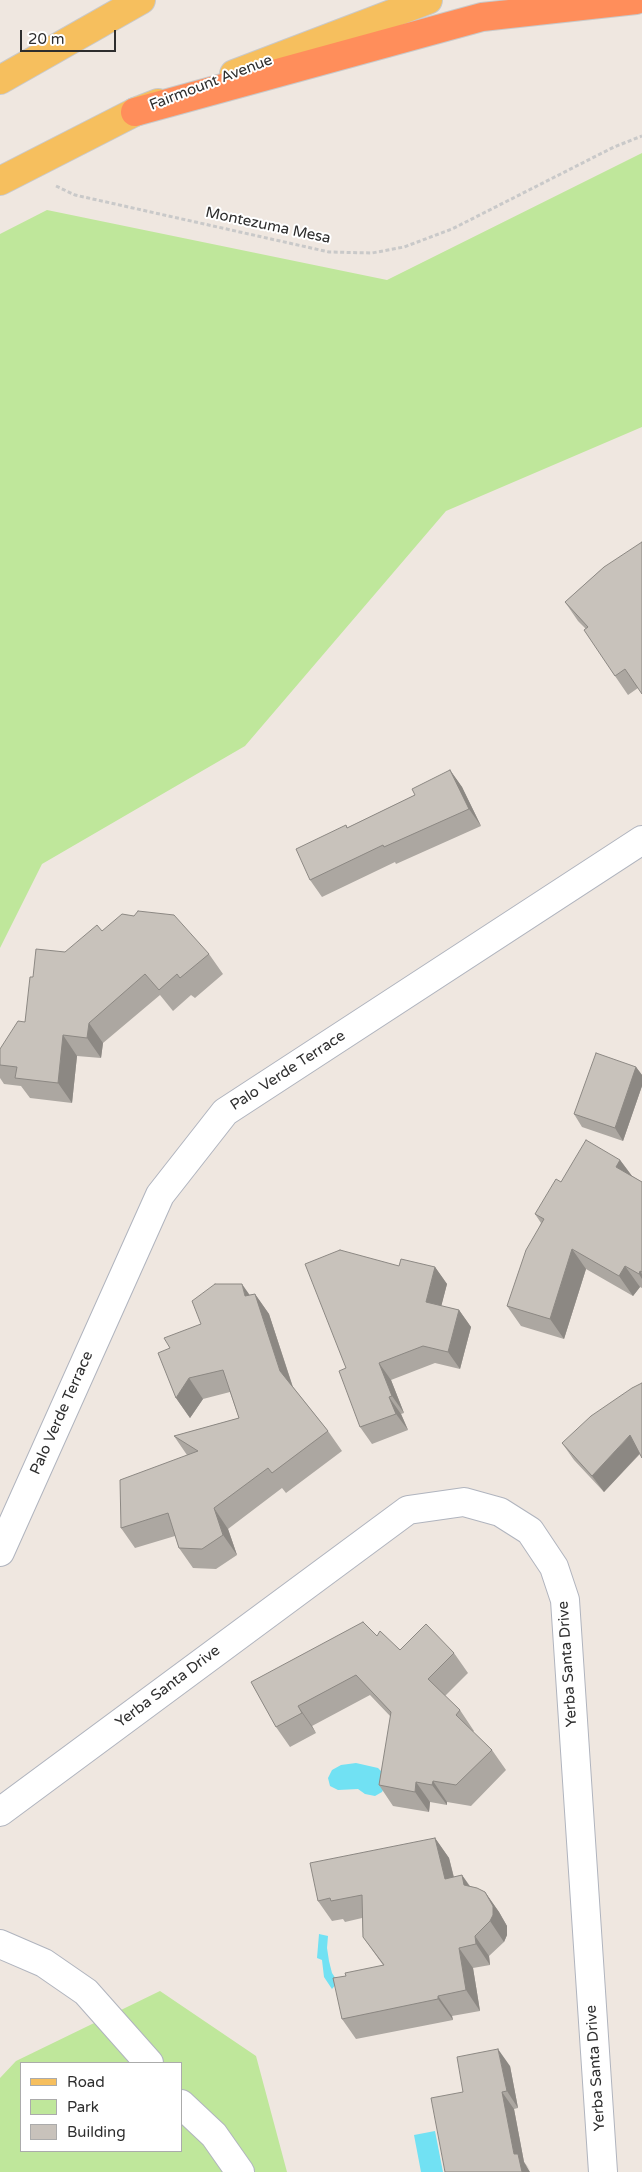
<!DOCTYPE html>
<style>
body{margin:0}
#map{position:relative;width:642px;height:2172px;overflow:hidden;background:#efe7e0;font-family:"Varela Round",sans-serif}
canvas{display:block}
.legend{position:absolute;left:20px;top:2062px;width:162px;height:90px;box-sizing:border-box;background:#fff;border:1px solid #ababab;margin:0;padding:6px 9px;list-style:none;font-size:15px;color:#2e2e2e}
.legend li{display:flex;align-items:center;gap:10px;height:25px}
.legend b{width:25px;border:1px solid #ababab}
.scale{position:absolute;left:20px;top:30px;width:96px;height:22px;box-sizing:border-box;border:2px solid #2e2e2e;border-top:0;padding-left:6px;font-size:15px;line-height:18px;white-space:nowrap;color:#2e2e2e;-webkit-text-stroke:4px #fff;paint-order:stroke}
</style>
<div id="map">
<canvas width="642" height="2172"></canvas>
<ul class="legend">
<li><b style="height:6px;background:#f6bf5e"></b>Road</li>
<li><b style="height:14px;background:#bfe79b"></b>Park</li>
<li><b style="height:14px;background:#c8c2bb"></b>Building</li>
</ul>
<div class="scale">20 m</div>
</div>
<script>
const ctx = document.querySelector('canvas').getContext('2d');
ctx.lineJoin = 'round';
function paint(path, color) { ctx.fillStyle = color; ctx.fill(path, 'evenodd'); }
const poly = rows => new Path2D(rows.map(r => 'M' + r).join(''));
function stroke(path, color, width, dash) { ctx.strokeStyle = color; ctx.lineWidth = width; ctx.lineCap = dash ? 'butt' : 'round'; ctx.setLineDash(dash || []); ctx.stroke(path); }
function drawText(font, color, halo, rows, align = 'center') {
  ctx.font = font + ' "Varela Round",sans-serif'; ctx.lineWidth = 4; ctx.setLineDash([]); ctx.textBaseline = 'middle'; ctx.strokeStyle = halo; ctx.fillStyle = color; for (const [text, x, y, turn = 0] of rows) {
    ctx.save(); ctx.translate(x, y); ctx.rotate((+turn || 0) * Math.PI / 180); ctx.textAlign = isNaN(turn) ? turn : align; if (halo) ctx.strokeText(text, 0, 0); ctx.fillText(text, 0, 0); ctx.restore();
  }
}
paint(poly([
 [642,153,642,427,446,511,245,746,42,864,0,948,0,234,47,210,387,280],
 [160,1991,256,2056,287,2172,0,2172,0,2078,16,2061],
 [21,2063,181,2063,181,2151,21,2151]
]), '#bfe79b');
paint(poly([
 [356,1763,378,1768,385,1775,386,1784,382,1792,375,1796,365,1794,358,1789,338,1790,330,1786,328,1778,332,1770,341,1765],
 [319,1934,328,1936,327,1948,329,1961,332,1973,338,1982,332,1989,324,1977,322,1960,317,1958],
 [435,2131,443,2172,421,2172,414,2135]
]), '#71e1f3');
const minor = poly([
 [0,1552,160,1195,225,1112,642,840],
 [0,1812,408,1510,464,1502,500,1512,530,1531,554,1567,565,1600,603,2172],
 [0,1944,44,1963,86,1992,149,2063],
 [181,2104,214,2135,240,2172]
]);
const major = poly([
 [234,74,428,0],
 [0,80,141,0],
 [0,181,135,112,158,103]
]);
const highway = poly([
 [135,112,482,17,636,0]
]);
stroke(minor, '#b0b4be', 30);
stroke(major, '#c9c9c9', 30);
stroke(highway, '#c9c9c9', 30);
stroke(poly([
 [56,186,75,195,329,252,372,253,404,247,452,229,614,147,642,136]
]), '#c9c9c9', 3, [4, 2.5]);
stroke(minor, '#fff', 28);
stroke(major, '#f6bf5e', 28);
stroke(highway, '#ff8e5b', 28);
paint(poly([
 [604,567,638,688,628,695,615,676,585,628,578,621,565,602],
 [450,770,462,787,481,826,396,864,395,862,322,897,310,880,346,825,347,828,415,795],
 [134,916,209,954,223,974,195,998,191,995,173,1011,160,995,103,1043,101,1058,77,1056,72,1103,30,1098,21,1086,4,1084,0,1078,0,1065,25,1022,33,977,65,952,102,931],
 [636,1067,642,1075,642,1086,623,1141,582,1127,574,1114],
 [620,1160,632,1176,642,1182,642,1288,640,1287,633,1296,586,1269,564,1339,521,1326,507,1306,541,1223,535,1214,561,1182],
 [399,1266,435,1267,447,1284,441,1306,459,1310,471,1327,460,1369,435,1363,391,1380,404,1413,401,1414,408,1430,372,1444,360,1427],
 [255,1294,269,1314,293,1387,328,1431,342,1451,286,1493,282,1488,228,1529,237,1555,216,1569,193,1568,179,1548,175,1536,135,1548,121,1528,187,1455,174,1436,239,1418,230,1392,203,1399,190,1418,176,1398,170,1348,201,1324,249,1295],
 [562,1443,640,1454,604,1492,574,1460],
 [377,1636,400,1650,454,1653,468,1673,445,1696,460,1710,474,1731,473,1732,492,1750,506,1770,471,1806,447,1802,447,1805,430,1802,429,1812,393,1806,379,1785,391,1717,370,1695,312,1726,316,1733,290,1747,276,1727,251,1682],
 [435,1838,449,1858,454,1877,462,1875,470,1886,485,1892,499,1912,507,1926,507,1935,504,1942,489,1956,490,1965,473,1968,480,2011,452,2016,453,2020,356,2039,342,2019,346,1976,383,1965,363,1937,362,1918,345,1922,343,1919,332,1921,318,1901],
 [510,2066,518,2108,514,2109,524,2162,530,2170,463,2092]
]), '#aca7a1');
paint(poly([
 [450,770,462,787,481,826,469,809],
 [89,1023,103,1043,101,1058,87,1038],
 [63,1035,77,1056,72,1103,58,1083],
 [636,1067,642,1075,642,1086,623,1141,615,1128],
 [620,1160,635,1180,616,1167],
 [572,1249,586,1269,564,1339,550,1319],
 [625,1266,640,1287,633,1296,619,1276],
 [435,1267,447,1284,438,1319,426,1302],
 [640,1271,642,1274,642,1279,639,1274],
 [242,1284,256,1304,245,1296],
 [255,1294,269,1314,294,1391,280,1371],
 [459,1310,471,1327,460,1369,448,1352],
 [379,1363,391,1380,404,1413,392,1396],
 [189,1378,203,1399,190,1418,176,1398],
 [389,1397,401,1414,408,1430,396,1414],
 [630,1435,642,1451,604,1492,592,1476],
 [214,1508,228,1529,237,1555,223,1535],
 [298,1706,312,1726,316,1733,302,1713],
 [433,1781,447,1802,447,1805,432,1785],
 [416,1782,430,1802,429,1812,415,1792],
 [435,1838,449,1858,459,1899,445,1879],
 [462,1875,476,1896,464,1885],
 [485,1892,499,1912,507,1926,507,1935,504,1942,490,1921],
 [475,1936,489,1956,490,1965,476,1944],
 [459,1948,473,1968,480,2011,466,1990],
 [438,1996,452,2016,453,2020,438,1999],
 [498,2049,510,2066,518,2108,507,2091],
 [502,2092,514,2109,524,2162,530,2172,522,2172,514,2154]
]), '#8c8883');
const building = poly([
 [642,542,642,694,625,669,615,676,584,630,588,627,565,602,604,567,642,542],
 [450,770,469,809,384,847,383,845,310,880,296,849,346,825,347,828,415,795,412,789,450,770],
 [138,911,174,915,209,954,180,978,177,974,159,990,145,974,89,1023,87,1038,63,1035,58,1083,15,1078,17,1067,0,1065,0,1049,18,1021,25,1022,30,977,33,977,36,949,65,952,97,925,102,931,122,914,134,916,138,911],
 [596,1053,636,1067,615,1128,574,1114,596,1053],
 [586,1140,620,1160,616,1167,642,1182,642,1272,640,1271,639,1274,625,1266,619,1276,572,1249,550,1319,507,1306,526,1250,544,1219,535,1214,556,1179,561,1182,586,1140],
 [340,1250,399,1266,401,1259,435,1267,426,1302,459,1310,448,1352,423,1346,379,1363,392,1396,389,1397,396,1414,360,1427,339,1371,346,1368,305,1264,340,1250],
 [215,1284,242,1284,245,1296,255,1294,280,1371,328,1431,272,1473,268,1468,214,1508,223,1535,202,1549,179,1548,168,1513,121,1528,120,1480,198,1451,174,1436,239,1418,223,1370,189,1378,176,1398,158,1353,170,1348,164,1338,201,1324,192,1301,215,1284],
 [642,1383,642,1458,630,1435,592,1476,562,1443,591,1416,632,1388,642,1383],
 [363,1622,377,1636,380,1631,400,1650,426,1624,454,1653,428,1679,460,1710,456,1715,492,1750,456,1785,433,1781,432,1785,416,1782,415,1792,379,1785,391,1712,356,1675,298,1706,302,1713,276,1727,251,1682,363,1622],
 [435,1838,445,1879,462,1875,464,1885,477,1888,485,1892,493,1906,493,1915,490,1921,475,1936,476,1944,459,1948,466,1990,438,1996,438,1999,342,2019,333,1978,346,1976,345,1973,384,1965,363,1937,362,1895,331,1901,330,1898,318,1901,310,1863,435,1838],
 [498,2049,507,2091,502,2092,514,2154,518,2154,522,2172,445,2172,431,2098,463,2092,457,2057,498,2049]
]);
paint(building, '#c8c2bb');
stroke(building, '#8c8883', 1);
drawText('15px', '#2e2e2e', '#fff', [
 ["Fairmount Avenue",211,83,-21],
 ["Montezuma Mesa",268,226,12],
 ["Palo Verde Terrace",288,1071,-33],
 ["Palo Verde Terrace",62,1413,-66],
 ["Yerba Santa Drive",568,1664,-94],
 ["Yerba Santa Drive",168,1687,-37],
 ["Yerba Santa Drive",596,2068,-94]
]);
</script>
